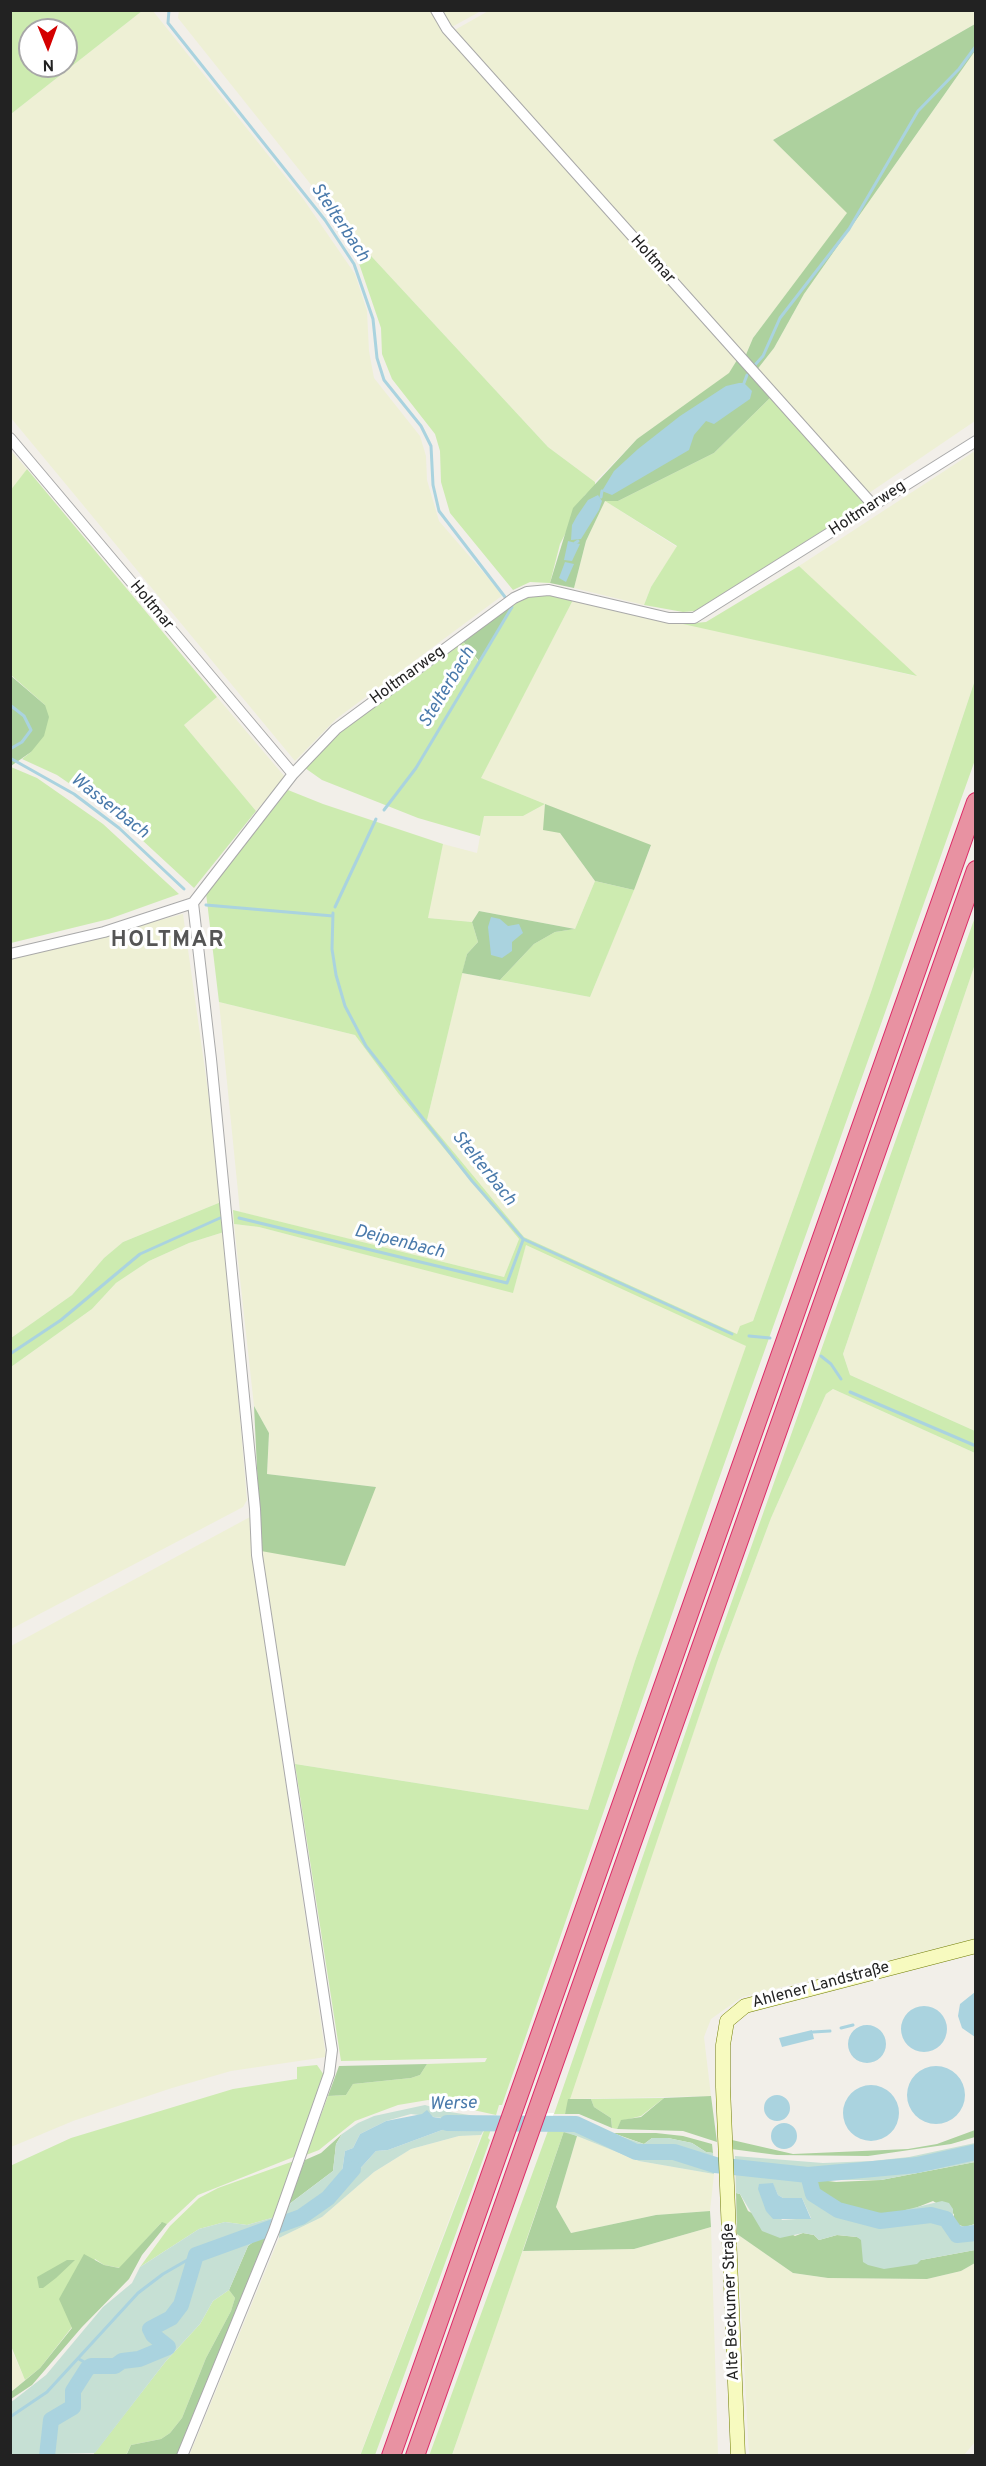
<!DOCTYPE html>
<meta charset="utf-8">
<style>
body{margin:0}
#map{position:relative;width:986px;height:2466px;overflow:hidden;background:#f2efe9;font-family:Overpass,sans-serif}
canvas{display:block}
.frame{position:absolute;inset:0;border:12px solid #222;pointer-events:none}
.north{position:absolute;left:18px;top:18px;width:60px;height:60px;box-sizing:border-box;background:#fff;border:2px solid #a7a7a7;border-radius:50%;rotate:179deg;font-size:16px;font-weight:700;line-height:24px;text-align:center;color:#222}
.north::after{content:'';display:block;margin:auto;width:21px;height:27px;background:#d40000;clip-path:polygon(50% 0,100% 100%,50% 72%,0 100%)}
</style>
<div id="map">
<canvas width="986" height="2466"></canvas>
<div class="frame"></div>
<div class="north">N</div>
</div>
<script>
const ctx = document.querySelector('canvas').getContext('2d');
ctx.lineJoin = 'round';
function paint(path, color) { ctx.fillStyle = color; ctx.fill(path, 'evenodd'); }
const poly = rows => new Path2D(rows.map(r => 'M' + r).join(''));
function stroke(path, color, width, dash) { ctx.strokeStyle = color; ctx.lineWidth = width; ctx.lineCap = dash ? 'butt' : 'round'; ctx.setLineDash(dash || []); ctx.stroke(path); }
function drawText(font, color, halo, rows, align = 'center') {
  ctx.font = font + ' Overpass,sans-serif'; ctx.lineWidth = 6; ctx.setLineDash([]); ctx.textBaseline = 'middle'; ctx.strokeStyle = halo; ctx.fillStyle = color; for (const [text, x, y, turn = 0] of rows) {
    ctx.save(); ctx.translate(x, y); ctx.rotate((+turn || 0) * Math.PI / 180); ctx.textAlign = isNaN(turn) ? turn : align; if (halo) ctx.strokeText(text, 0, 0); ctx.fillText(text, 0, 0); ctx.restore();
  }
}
paint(poly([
 [179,10,430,11,447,37,737,360,730,373,637,439,595,482,548,447,348,231,178,18],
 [490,10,976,11,975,24,773,140,848,213,753,338,745,357,453,31],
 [142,11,153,11,304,200,355,274,367,311,369,351,374,378,420,436,426,456,427,480,439,521,503,595,336,719,295,761,11,418,11,114],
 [440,11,481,11,450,28],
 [975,51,975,421,869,493,756,371,774,348,804,294],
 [10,450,27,469,11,491,10,491],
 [975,451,975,680,871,992,753,1321,737,1334,524,1237,427,1120,462,973,590,997,651,846,560,833,595,881,575,929,479,911,472,922,427,918,443,844,477,853,484,815,523,816,545,804,480,778,574,598,915,676,799,566],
 [605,501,677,547,651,587,644,605,574,588,586,541],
 [217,697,285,777,256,811,184,725],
 [183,914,218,1162,221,1202,123,1242,104,1258,72,1295,11,1338,11,959],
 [975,964,975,1431,850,1375,843,1354],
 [219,1002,355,1035,398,1093,519,1239,504,1277,240,1212],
 [234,1224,259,1227,513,1292,526,1244,747,1346,635,1661,588,1810,295,1764,261,1551,376,1487,267,1474,269,1433,254,1406],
 [224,1232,247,1500,243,1507,11,1629,11,1367,92,1309,116,1283,149,1261,189,1243],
 [833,1389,975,1453,975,1939,742,1997,711,2019,704,2037,711,2096,568,2099,718,1660,771,1518,826,1394],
 [250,1517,252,1555,326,2057,231,2071,172,2088,73,2121,11,2147,11,1646],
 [481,2135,360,2455,189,2456,279,2238,322,2217,374,2172,411,2149,459,2136],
 [577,2136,639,2161,714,2174,710,2211,656,2215,571,2233,556,2207],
 [711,2227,718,2455,452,2456,500,2310,523,2251,634,2249],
 [737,2234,793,2273,828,2278,927,2279,961,2271,975,2263,975,2442,964,2455,749,2455],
 [10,2346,25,2380,11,2392,10,2392]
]), '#eef0d5');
paint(poly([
 [11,10,142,10,142,11,11,114],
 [30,30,66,30,66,66,30,66],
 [348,231,548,447,595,482,595,487,585,495,560,544,550,583,530,582,513,590,450,513,441,482,440,451,435,434,392,379,382,354,381,328],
 [771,397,865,504,695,611,683,612,644,605,651,587,677,546,605,501,618,501,714,453],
 [27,469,217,697,184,725,256,811,194,888,115,815,57,775,22,759,31,752,45,705,11,675,10,491],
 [799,566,917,676,683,624,706,622],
 [544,593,574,598,481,778,545,804,523,816,484,816,480,836,418,818,322,780,305,768,336,734,461,639,478,661,516,601,530,594],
 [975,680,975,760,716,1487,502,2105,499,2105,496,2115,428,2100,398,2105,355,2121,319,2150,306,2155,328,2096,346,2095,353,2084,411,2078,420,2075,427,2064,485,2062,487,2058,341,2061,295,1764,588,1810,635,1661,746,1346,526,1245,513,1293,259,1227,234,1224,233,1210,504,1277,519,1239,398,1093,355,1035,219,1002,206,893,288,790,323,804,443,844,428,918,472,922,478,942,467,954,427,1120,524,1237,737,1334,740,1326,753,1321,871,992],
 [11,767,37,778,103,824,179,894,109,919,11,943],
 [595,881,634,890,590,997,500,980,534,944,555,932,575,929],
 [975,917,975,964,843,1354,850,1375,975,1431,975,1453,833,1389,826,1394,771,1518,718,1660,565,2114,554,2114,695,1705],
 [221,1202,224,1232,189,1243,149,1261,116,1283,92,1309,11,1367,11,1338,72,1295,104,1258,123,1242],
 [317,2065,324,2075,296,2156,198,2195,167,2224,161,2223,120,2268,104,2265,95,2259,72,2327,40,2368,25,2380,11,2346,10,2166,71,2138,233,2089,297,2079,297,2067],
 [664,2098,641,2116,621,2121,617,2129,612,2128,611,2118,594,2107,591,2099],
 [485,2128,491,2129,488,2138,490,2140,375,2455,360,2456],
 [549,2128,564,2131,452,2455,429,2456],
 [294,2161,275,2217,247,2225,225,2222,199,2229,140,2267,170,2226,199,2198,218,2188],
 [229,2290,235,2298,231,2311,206,2358,182,2418,170,2433,161,2439,131,2445,126,2455,92,2456,166,2361,200,2324,213,2301]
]), '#cdebb0');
paint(poly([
 [975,24,975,51,804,294,774,348,756,371,745,357,753,338,847,213,773,140],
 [737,360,771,397,714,453,618,501,605,501,586,541,574,588,550,583,573,508,637,439,729,373],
 [516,601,479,661,461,639],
 [10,675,45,705,49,717,44,736,31,752,11,766],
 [545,804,651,845,634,890,595,881,560,833,543,830],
 [479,911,575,929,555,932,534,944,500,980,462,973,467,954,478,942,472,922],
 [254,1406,269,1433,267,1474,376,1487,345,1566,261,1551],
 [427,2064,420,2075,411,2078,353,2084,346,2095,328,2096,339,2066],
 [711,2096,717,2142,683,2131,617,2129,621,2120,641,2117,664,2098],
 [568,2099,591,2099,594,2107,611,2118,612,2128,579,2114,565,2114],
 [975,2130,975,2137,951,2144,868,2156,777,2155,731,2149,732,2140,793,2154,908,2149,937,2144],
 [564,2131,577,2136,556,2207,571,2233,656,2215,710,2211,711,2227,634,2249,523,2251],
 [613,2133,656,2133,683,2136,712,2144,713,2153,706,2152,692,2143,668,2138,652,2138,644,2144],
 [342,2134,336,2144,333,2171,288,2205,305,2160,321,2153],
 [975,2162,975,2224,965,2227,953,2223,954,2214,933,2201,890,2218,861,2215,838,2207,815,2193,812,2179,836,2182,881,2180],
 [736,2193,740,2194,748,2211,795,2236,803,2233,814,2235,819,2240,837,2235,857,2237,921,2260,975,2250,975,2263,961,2271,927,2279,828,2278,793,2273,737,2234],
 [162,2222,167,2224,142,2255,129,2279,82,2327,32,2385,11,2399,11,2392,40,2368,72,2328,59,2299,84,2254,104,2265,119,2268],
 [267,2237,179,2455,126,2456,131,2445,161,2439,170,2433,182,2418,206,2358,231,2311,235,2298,229,2290,248,2246,258,2238],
 [67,2260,75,2260,56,2278,43,2288,39,2288,37,2277]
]), '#add19e');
paint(poly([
 [425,2105,450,2112,495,2119,491,2129,485,2128,481,2135,459,2136,411,2149,374,2172,322,2217,279,2238,279,2229,288,2205,333,2171,336,2144,342,2134,358,2123,374,2116],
 [411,2114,466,2121,465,2127,442,2130,388,2150,376,2151,347,2183,340,2185,345,2151,353,2148,360,2134,386,2121],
 [553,2116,578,2118,596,2128,644,2144,652,2138,668,2138,692,2143,706,2152,713,2153,714,2174,639,2161,577,2136,549,2128],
 [975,2143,975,2162,881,2180,812,2180,815,2193,838,2207,861,2215,890,2218,905,2210,942,2201,949,2203,953,2209,953,2223,965,2227,975,2224,975,2250,921,2260,917,2264,884,2269,868,2265,863,2262,861,2240,857,2237,837,2235,819,2240,814,2235,803,2233,780,2238,762,2231,740,2194,736,2193,735,2156,823,2163,872,2161,909,2157],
 [759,2184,773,2184,778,2195,783,2198,802,2198,811,2218,782,2220],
 [275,2217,267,2237,258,2238,248,2246,229,2290,213,2301,200,2324,166,2361,95,2453,11,2455,10,2403,46,2375,103,2307,132,2283,140,2267,199,2229,225,2222,247,2225]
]), '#c6e0d4');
paint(poly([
 [739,383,744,383,752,391,750,399,714,424,706,421,694,435,689,450,612,495,602,491,614,471,638,449,680,416,726,386],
 [598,495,602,501,599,510,581,539,571,540,572,525,577,516,588,500],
 [568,541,580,544,572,561,564,560],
 [565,562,574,564,566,582,559,578],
 [491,917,500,919,508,926,519,924,523,933,512,942,512,951,502,958,491,955,488,927],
 [975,1992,976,1992,975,2037,962,2028,958,2016,960,2004],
 '901 2029a23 23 0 1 1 46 0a23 23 0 1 1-46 0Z',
 '848 2044a19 19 0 1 1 38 0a19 19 0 1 1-38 0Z',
 [812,2030,814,2039,782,2047,779,2038],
 '907 2095a29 29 0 1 1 58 0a29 29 0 1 1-58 0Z',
 '843 2113a28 28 0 1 1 56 0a28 28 0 1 1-56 0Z',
 '764 2108a13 13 0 1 1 26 0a13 13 0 1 1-26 0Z',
 [427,2110,433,2117,471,2123,465,2127,442,2130,388,2150,376,2151,347,2183,340,2186,345,2151,353,2148,360,2134,386,2121,422,2114],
 '771 2136a13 13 0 1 1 26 0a13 13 0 1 1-26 0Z',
 [773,2183,778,2195,783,2198,802,2198,811,2219,773,2219,766,2211,758,2189,759,2184]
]), '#aad3df');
paint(poly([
 [554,2113,549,2126,492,2128,497,2115]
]), '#fff');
stroke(poly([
 [169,10,168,23,325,220,354,264,373,319,377,358,384,380,421,426,431,446,433,485,439,511,505,597],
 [754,366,763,356,780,318,849,229,918,111,959,69,976,46],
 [744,383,747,375],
 [601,497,602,491],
 [575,543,578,541],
 [10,705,24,716,31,730,22,742,10,749],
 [10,758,74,794,119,828,184,889],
 [384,810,416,768,512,607],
 [206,905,333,916],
 [335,907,376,819],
 [333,913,332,949,336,975,345,1006,366,1046,472,1181,523,1239,732,1334],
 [239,1218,507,1283,523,1240],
 [749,1336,770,1338],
 [10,1354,61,1320,140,1254,220,1218],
 [821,1356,831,1364,841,1379],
 [850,1392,976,1446],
 [841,2028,853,2025],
 [813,2032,830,2031],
 [79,2359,91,2366],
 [10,2417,47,2392,138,2293,163,2274,196,2255]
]), '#aad3df', 3);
stroke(poly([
 [447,2123,576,2124,636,2152,674,2152,715,2165,808,2175,917,2165,976,2152],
 [808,2175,813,2194,838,2210,880,2221,931,2215,946,2219,957,2235,976,2233],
 [47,2456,51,2420,73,2407,73,2391,87,2369,91,2366,115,2366,122,2361,139,2359,168,2347,153,2335,150,2329,171,2318,181,2305,196,2255,301,2217,328,2198,353,2169]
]), '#aad3df', 16);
const street = poly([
 [436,10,447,29,873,505],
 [10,438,293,774],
 [10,954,104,932,193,903,293,774,336,729,514,598,527,592,549,590,669,618,694,618,976,441],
 [182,2456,274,2231,329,2074,332,2050,257,1555,255,1509,211,1059,193,903]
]);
const secondary = poly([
 [738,2456,723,2087,723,2045,727,2021,745,2006,976,1946]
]);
const highway = poly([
 [391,2456,976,802],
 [415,2456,976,870]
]);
stroke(street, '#a9a9a9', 12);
stroke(secondary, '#707d05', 15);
stroke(highway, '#dc2a67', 20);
stroke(street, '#fff', 10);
stroke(secondary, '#f7fabf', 14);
stroke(highway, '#e892a2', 18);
drawText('16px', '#222', '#fff', [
 ["Holtmar",652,260,48],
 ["Holtmarweg",868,509,-33],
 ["Holtmar",151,606,50],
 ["Holtmarweg",408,676,-36],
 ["Ahlener Landstraße",821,1986,-15],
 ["Alte Beckumer Straße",732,2302,-92]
]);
drawText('italic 18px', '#4a7aab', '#fff', [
 ["Stelterbach",339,223,56],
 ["Stelterbach",448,688,-59],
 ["Wasserbach",109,807,38],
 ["Stelterbach",483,1169,51],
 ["Deipenbach",399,1243,14],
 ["Werse",453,2105,-2]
]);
ctx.letterSpacing = '1.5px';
drawText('bold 22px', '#555', '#fff', [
 ["HOLTMAR",168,942]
]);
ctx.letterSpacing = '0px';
</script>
